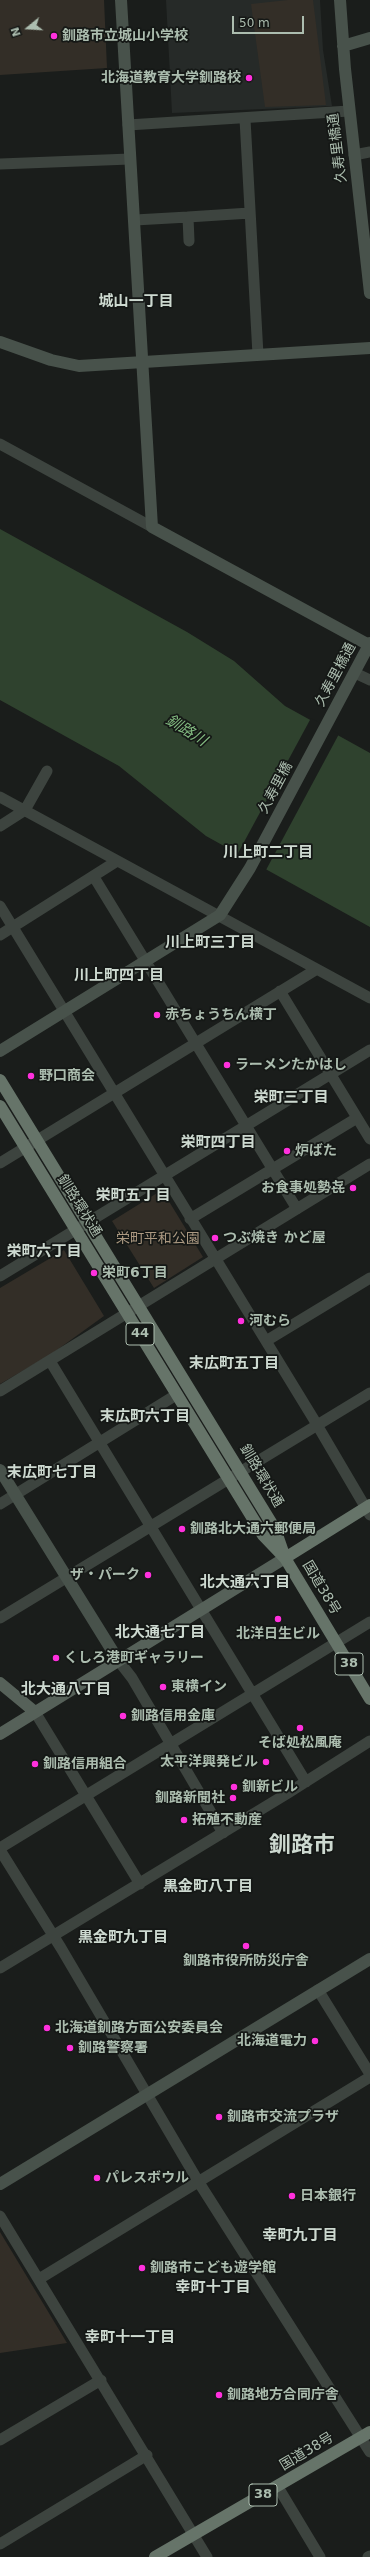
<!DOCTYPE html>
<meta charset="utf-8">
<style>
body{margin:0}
#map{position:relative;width:370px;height:2557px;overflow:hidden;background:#1a1d1b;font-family:"DejaVu Sans",sans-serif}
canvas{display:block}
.north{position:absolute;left:8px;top:8px;width:40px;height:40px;-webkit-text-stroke:3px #151816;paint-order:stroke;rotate:252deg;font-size:11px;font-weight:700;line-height:16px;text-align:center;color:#acbdaf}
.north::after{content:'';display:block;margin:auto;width:14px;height:18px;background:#acbdaf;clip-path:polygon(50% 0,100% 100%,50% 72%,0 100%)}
.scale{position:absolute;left:232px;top:16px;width:72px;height:18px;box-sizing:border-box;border:2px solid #acbdaf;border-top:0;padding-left:5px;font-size:12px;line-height:14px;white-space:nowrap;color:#acbdaf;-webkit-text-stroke:3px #151816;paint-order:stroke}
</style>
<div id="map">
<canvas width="370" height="2557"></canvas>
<div class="north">N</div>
<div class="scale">50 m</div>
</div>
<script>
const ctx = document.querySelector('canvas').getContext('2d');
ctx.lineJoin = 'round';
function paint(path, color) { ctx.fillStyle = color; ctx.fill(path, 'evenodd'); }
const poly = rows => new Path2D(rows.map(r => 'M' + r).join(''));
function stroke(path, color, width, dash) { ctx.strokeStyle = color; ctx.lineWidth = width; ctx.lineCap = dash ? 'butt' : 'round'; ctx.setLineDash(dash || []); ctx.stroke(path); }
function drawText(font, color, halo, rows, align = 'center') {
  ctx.font = font + ' "DejaVu Sans","Noto Sans JP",sans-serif'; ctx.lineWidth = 3.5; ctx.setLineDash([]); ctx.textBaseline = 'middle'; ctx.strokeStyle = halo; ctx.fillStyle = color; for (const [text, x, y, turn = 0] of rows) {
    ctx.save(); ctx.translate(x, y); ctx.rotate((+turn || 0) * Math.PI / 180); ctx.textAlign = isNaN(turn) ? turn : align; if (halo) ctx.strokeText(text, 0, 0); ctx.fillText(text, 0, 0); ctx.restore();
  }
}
paint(poly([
 [166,0,320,0,323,50,332,106,172,113]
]), '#262a28');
paint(poly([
 [0,0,104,0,107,68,0,75],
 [288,0,313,0,326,105,265,107,251,4],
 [162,1190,203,1257,154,1288,112,1221],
 [64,1250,104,1316,50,1355,0,1384,0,1288],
 [0,2232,67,2343,0,2353]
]), '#332e27');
paint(poly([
 [0,529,187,632,234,661,285,706,370,753,370,927,206,836,119,766,0,700]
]), '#2f422e');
paint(poly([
 [311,718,339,734,266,870,237,855]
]), '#1a1d1b');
stroke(poly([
 [245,119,258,355],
 [128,125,349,111],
 [354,155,370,152],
 [0,164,130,159],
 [135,220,188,217],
 [189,241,188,217,250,213],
 [0,444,152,527],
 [355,673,370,680],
 [0,797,370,998],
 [0,826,25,810,47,771],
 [94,877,297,1209],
 [0,906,313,1418,370,1515],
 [0,935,117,861],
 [280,991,370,1139],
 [0,1163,317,969],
 [190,1219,357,1118],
 [0,1276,370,1050],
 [266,1341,370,1278],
 [50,1361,306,1782],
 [0,1391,370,1164],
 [0,1504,176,1395],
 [0,1618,370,1393],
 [118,1660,132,1678,223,1833],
 [35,1712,140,1884],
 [0,1848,370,1622],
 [0,1850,61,1948,198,2181,370,2452],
 [0,1968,288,1793,370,1741],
 [318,1990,370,2074],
 [0,2216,207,2557],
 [39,2279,370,2077],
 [0,2440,101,2380],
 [278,2487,320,2557],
 [0,2544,147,2455],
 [368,2557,370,2556]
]), '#3d443f', 11);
stroke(poly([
 [121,0,152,527,369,645],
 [340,0,345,69,370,293],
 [343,46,370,38],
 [0,342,51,360,79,366,370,348],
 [0,1051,220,915,250,868,370,643],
 [0,1470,118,1660],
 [0,2184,370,1959]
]), '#48524b', 12);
stroke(poly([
 [0,1683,35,1712],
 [0,1734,285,1558]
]), '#566159', 12);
stroke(poly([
 [0,1080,275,1529,284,1555],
 [0,1106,263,1535,285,1558,370,1699],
 [285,1558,370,1505],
 [155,2557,370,2432]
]), '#667469', 12);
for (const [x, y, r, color] of [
 [54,36,4,"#ff30dd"],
 [249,78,4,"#ff30dd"],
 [157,1015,4,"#ff30dd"],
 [227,1065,4,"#ff30dd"],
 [31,1076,4,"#ff30dd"],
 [287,1151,4,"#ff30dd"],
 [353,1188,4,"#ff30dd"],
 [215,1238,4,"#ff30dd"],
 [94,1273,4,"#ff30dd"],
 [241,1321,4,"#ff30dd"],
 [182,1529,4,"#ff30dd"],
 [148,1575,4,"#ff30dd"],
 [278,1619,4,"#ff30dd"],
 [56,1658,4,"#ff30dd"],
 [163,1687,4,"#ff30dd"],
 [123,1716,4,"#ff30dd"],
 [300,1728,4,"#ff30dd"],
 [266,1762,4,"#ff30dd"],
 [35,1764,4,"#ff30dd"],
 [234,1787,4,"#ff30dd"],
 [233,1798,4,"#ff30dd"],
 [184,1820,4,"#ff30dd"],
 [246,1946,4,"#ff30dd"],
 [47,2028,4,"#ff30dd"],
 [315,2041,4,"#ff30dd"],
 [70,2048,4,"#ff30dd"],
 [219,2117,4,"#ff30dd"],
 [97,2178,4,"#ff30dd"],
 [292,2196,4,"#ff30dd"],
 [142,2268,4,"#ff30dd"],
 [219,2395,4,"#ff30dd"]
]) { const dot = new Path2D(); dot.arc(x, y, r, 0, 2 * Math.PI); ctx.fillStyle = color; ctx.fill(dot); stroke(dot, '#151816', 1.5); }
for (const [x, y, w] of [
 [140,1334,28],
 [349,1664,28],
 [263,2495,28]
]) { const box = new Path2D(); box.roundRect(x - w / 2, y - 11, w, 22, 3); ctx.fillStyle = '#151816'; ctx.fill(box); stroke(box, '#acbdaf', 1); }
drawText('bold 13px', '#acbdaf', null, [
 ["44",140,1334],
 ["38",349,1664],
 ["38",263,2495]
]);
drawText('bold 14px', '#acbdaf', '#151816', [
 ["釧路市立城山小学校",62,36],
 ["北海道教育大学釧路校",241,78,"right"],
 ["赤ちょうちん横丁",165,1015],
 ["ラーメンたかはし",235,1065],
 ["野口商会",39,1076],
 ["炉ばた",295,1151],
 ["お食事処勢㐂",345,1188,"right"],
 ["つぶ焼き かど屋",223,1238],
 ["栄町6丁目",102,1273],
 ["河むら",249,1321],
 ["釧路北大通六郵便局",190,1529],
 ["ザ・パーク",140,1575,"right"],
 ["北洋日生ビル",278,1634,"center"],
 ["くしろ港町ギャラリー",64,1658],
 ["東横イン",171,1687],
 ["釧路信用金庫",131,1716],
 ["そば処松風庵",300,1743,"center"],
 ["太平洋興発ビル",258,1762,"right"],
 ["釧路信用組合",43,1764],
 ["釧新ビル",242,1787],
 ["釧路新聞社",225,1798,"right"],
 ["拓殖不動産",192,1820],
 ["釧路市役所防災庁舎",246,1961,"center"],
 ["北海道釧路方面公安委員会",55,2028],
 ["北海道電力",307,2041,"right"],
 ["釧路警察署",78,2048],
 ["釧路市交流プラザ",227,2117],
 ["パレスボウル",105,2178],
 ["日本銀行",300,2196],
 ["釧路市こども遊学館",150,2268],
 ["釧路地方合同庁舎",227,2395]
], 'left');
drawText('14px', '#acbdaf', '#151816', [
 ["久寿里橋通",338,148,-97],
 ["久寿里橋通",336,675,-62],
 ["久寿里橋",276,788,-62],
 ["釧路環状通",79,1206,58],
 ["釧路環状通",261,1476,59],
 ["国道38号",321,1588,59],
 ["国道38号",307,2452,-31]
]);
drawText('14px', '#aa9881', '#151816', [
 ["栄町平和公園",158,1239]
]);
drawText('bold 15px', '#cdd9d0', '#151816', [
 ["城山一丁目",136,302],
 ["川上町二丁目",268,853],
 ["川上町三丁目",210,943],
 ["川上町四丁目",119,976],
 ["栄町三丁目",291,1098],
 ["栄町四丁目",218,1143],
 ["栄町五丁目",133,1196],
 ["栄町六丁目",44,1252],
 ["末広町五丁目",234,1364],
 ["末広町六丁目",145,1417],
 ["末広町七丁目",52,1473],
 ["北大通六丁目",245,1583],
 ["北大通七丁目",160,1633],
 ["北大通八丁目",66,1690],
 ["黒金町八丁目",208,1887],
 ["黒金町九丁目",123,1938],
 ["幸町九丁目",300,2236],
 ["幸町十丁目",213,2288],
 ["幸町十一丁目",130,2338]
]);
drawText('italic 15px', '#82ba80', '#151816', [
 ["釧路川",186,731,32]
]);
drawText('bold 22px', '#cdd9d0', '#151816', [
 ["釧路市",302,1846]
]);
</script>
